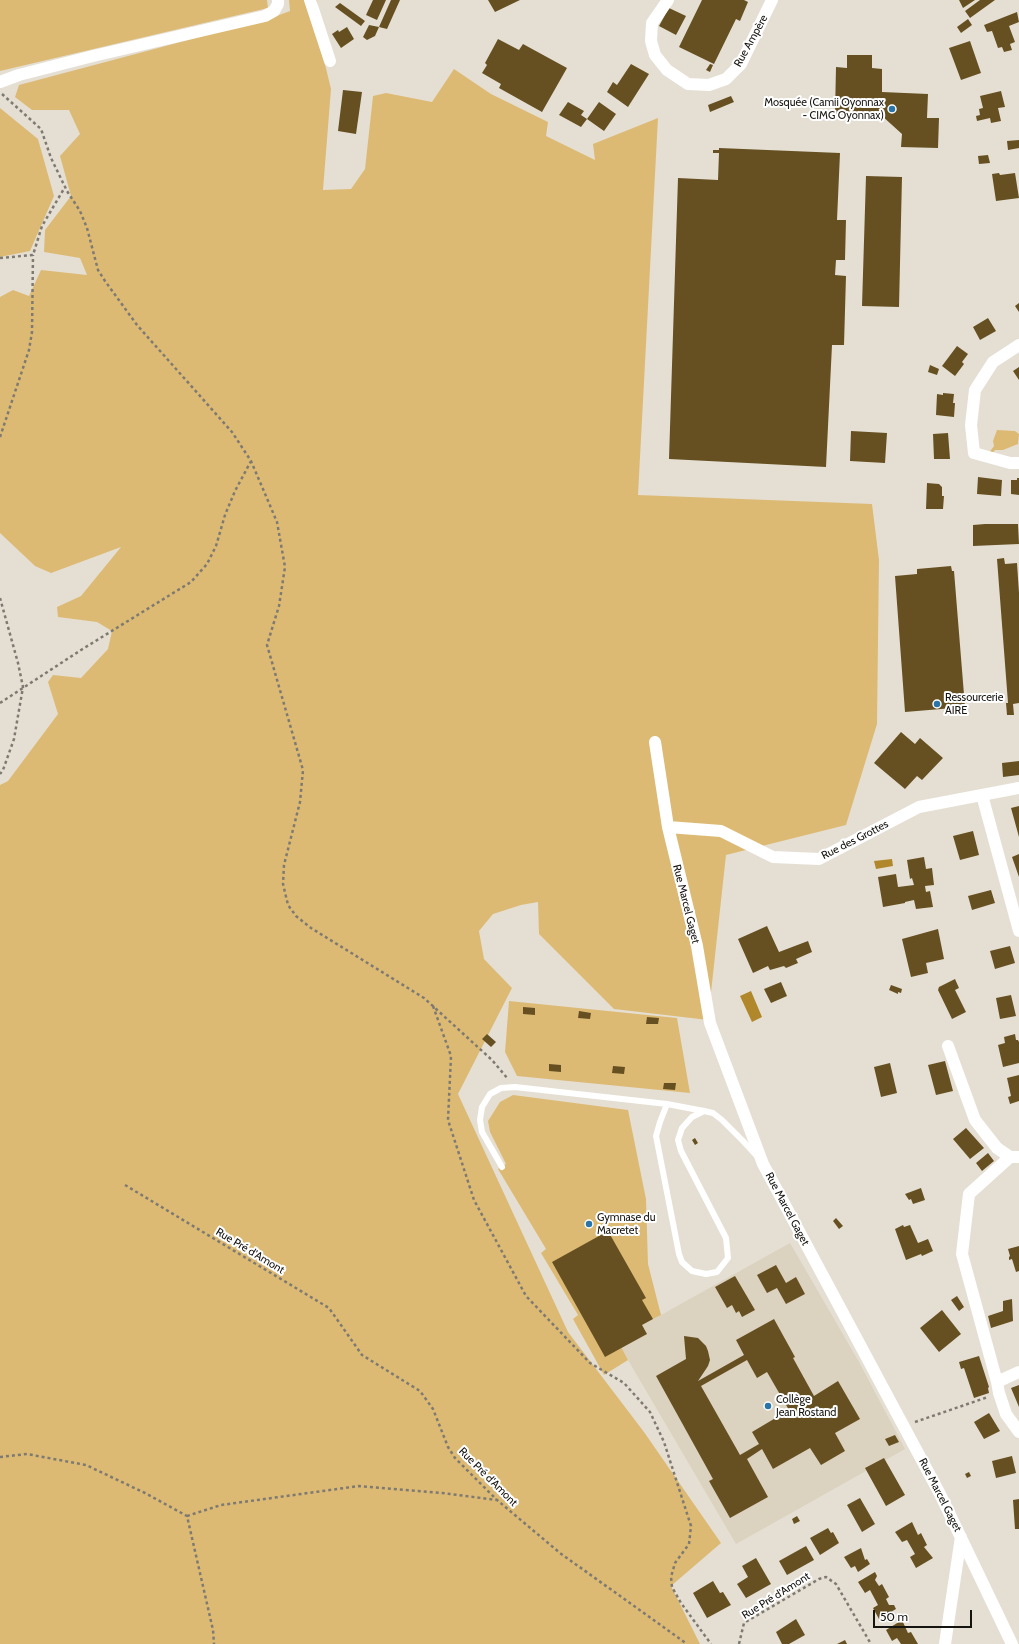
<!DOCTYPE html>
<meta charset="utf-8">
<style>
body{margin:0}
#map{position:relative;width:1019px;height:1644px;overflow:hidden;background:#e5dfd3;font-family:Cabin,sans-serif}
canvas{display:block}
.scale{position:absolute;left:873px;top:1610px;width:99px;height:18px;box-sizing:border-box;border:2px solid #161410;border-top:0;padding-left:5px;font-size:12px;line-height:14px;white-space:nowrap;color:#161410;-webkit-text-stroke:3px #fff;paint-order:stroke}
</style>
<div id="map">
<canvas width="1019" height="1644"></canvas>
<div class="scale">50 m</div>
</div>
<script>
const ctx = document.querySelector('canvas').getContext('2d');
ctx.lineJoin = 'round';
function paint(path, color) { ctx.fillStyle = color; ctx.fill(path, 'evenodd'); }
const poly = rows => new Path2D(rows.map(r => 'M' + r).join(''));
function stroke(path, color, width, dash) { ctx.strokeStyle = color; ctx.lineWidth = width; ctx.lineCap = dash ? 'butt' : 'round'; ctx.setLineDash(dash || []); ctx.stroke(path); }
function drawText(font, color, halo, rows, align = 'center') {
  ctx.font = font + ' Cabin,sans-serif'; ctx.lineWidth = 4; ctx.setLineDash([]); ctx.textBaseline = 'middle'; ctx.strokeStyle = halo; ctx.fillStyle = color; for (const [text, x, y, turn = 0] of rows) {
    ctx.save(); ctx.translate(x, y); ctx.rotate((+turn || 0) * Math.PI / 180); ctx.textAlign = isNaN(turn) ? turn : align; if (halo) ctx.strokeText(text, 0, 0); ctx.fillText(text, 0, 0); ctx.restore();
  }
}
paint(poly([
 [790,1243,859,1362,905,1449,736,1544,628,1360,616,1337,661,1315]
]), '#dbd2bf');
paint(poly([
 [0,0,267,0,268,8,0,71],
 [289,0,317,0,323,56,331,89,323,190,351,189,365,169,373,96,386,93,432,102,454,69,491,94,548,122,546,136,595,160,593,144,658,118,638,495,872,504,879,560,877,724,846,825,726,855,708,1020,614,1009,539,934,538,902,521,905,493,914,479,931,484,959,512,988,458,1094,568,1332,644,1432,721,1543,671,1586,700,1644,0,1644,0,785,8,781,58,714,48,682,53,675,81,678,108,649,112,631,97,622,58,617,57,607,81,596,121,547,51,573,35,566,0,533,0,297,13,290,29,296,41,270,87,275,80,258,44,252,45,230,71,196,60,156,80,134,69,110,32,110,15,97,19,85,271,18,290,11],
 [0,108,38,139,54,196,30,251,0,257],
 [997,430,1015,431,1019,434,1018,444,1003,450,995,450,992,454,988,454,994,446,993,441],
 [509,1001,677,1018,690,1093,517,1076,505,1052],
 [513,1095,628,1110,646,1199,648,1264,661,1315,616,1337,628,1360,604,1375,573,1319,578,1315,541,1253,546,1249,498,1169,506,1164,490,1132,488,1121,500,1102]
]), '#ddba74');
paint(poly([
 [892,859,893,866,876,869,874,861],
 [751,991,762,1017,752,1022,740,996]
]), '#b0872b');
paint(poly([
 [373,0,386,0,377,20,366,15],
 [391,0,400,0,387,29,379,27],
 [488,0,520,0,495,12],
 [702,0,744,0,748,2,740,21,736,19,714,64,679,47],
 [959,0,975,0,963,8],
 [980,0,995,0,970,18,965,11],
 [340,3,365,21,361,26,335,7],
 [669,8,686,16,676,35,659,26],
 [1017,12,1019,22,1009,26,1015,42,1010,44,1012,50,1004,52,1002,47,998,48,992,31,987,32,984,25],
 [968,19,972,25,961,33,957,27],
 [369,25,379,27,375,36,367,40,363,37],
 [347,27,354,39,341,48,332,34,338,30,339,32],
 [498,39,519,50,523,44,567,68,542,112,499,88,501,84,482,73,487,65,485,63],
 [970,41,981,73,961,80,949,48],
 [847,55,872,55,872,68,882,69,882,92,928,94,927,118,939,118,938,148,901,147,902,134,881,115,835,114,836,67,847,68],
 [631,64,649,74,628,107,607,92,613,82,617,85],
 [710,64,713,65,710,72,706,70],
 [343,90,362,92,356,134,338,131],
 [1001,91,1005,107,998,108,1001,121,991,123,990,118,977,121,976,116,980,115,979,109,983,108,980,96],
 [731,96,734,102,710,112,708,105],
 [568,102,584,111,581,115,587,119,599,102,616,114,604,131,587,119,581,127,559,115],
 [1019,140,1019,148,1008,150,1007,141],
 [719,148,840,153,837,220,846,220,845,260,836,260,835,275,846,276,844,345,832,345,826,467,669,459,678,178,718,180,719,153,713,153,713,150,719,150],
 [988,155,990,163,979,164,978,156],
 [999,173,1000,175,1015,173,1019,198,996,201,992,174],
 [866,176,902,177,899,307,862,306],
 [1019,303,1019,312,1015,306],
 [988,318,996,331,980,340,973,327],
 [957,346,968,354,962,362,964,364,955,376,942,366],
 [930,365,939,369,937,375,928,372],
 [1019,367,1019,380,1013,371],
 [943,393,954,394,953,403,955,403,954,417,936,415,937,394,943,395],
 [851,431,887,433,885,463,850,461],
 [948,433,950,459,934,459,933,434],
 [978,477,1002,480,1001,496,977,494],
 [1017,478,1019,478,1019,495,1011,494,1011,480,1017,480],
 [927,483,939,484,942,487,942,496,944,496,943,509,926,509],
 [985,524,1018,524,1019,544,973,546,973,525],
 [1004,558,1005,564,1017,563,1019,593,1019,703,1013,704,1014,715,1007,715,1006,703,1008,703,997,559],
 [951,566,952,571,954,571,965,707,905,712,895,576,917,574,917,569],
 [901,732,915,744,920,738,943,758,922,780,917,776,905,789,874,763],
 [1019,761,1019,775,1003,777,1002,763],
 [1019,806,1019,837,1011,808],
 [973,831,979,855,960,860,953,836],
 [1019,854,1019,877,1012,857],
 [924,857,926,869,932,868,934,885,925,886,926,892,930,891,933,907,916,909,914,900,905,902,905,903,883,907,878,877,896,874,898,887,914,885,912,878,910,879,907,860],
 [991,890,995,903,972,910,968,896],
 [767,926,779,952,808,941,812,952,796,959,798,963,786,968,784,966,770,970,768,966,753,973,738,939],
 [938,929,944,959,926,963,928,973,911,977,902,939],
 [1010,946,1015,963,995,969,990,951],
 [955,979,959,988,955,990,966,1012,952,1019,938,990,939,987],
 [781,982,787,996,771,1003,764,989],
 [891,985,902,989,901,993,898,992,898,994,889,990],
 [1011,995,1016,1016,1000,1019,996,998],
 [523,1007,535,1008,535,1015,523,1014],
 [579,1011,591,1013,590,1019,578,1018],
 [647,1017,659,1018,658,1024,646,1024],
 [487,1034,496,1042,491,1047,482,1039],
 [1015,1034,1016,1040,1018,1040,1019,1042,1019,1063,1003,1067,998,1045,1005,1043,1004,1037],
 [945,1061,953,1091,936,1095,928,1065],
 [890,1063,897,1093,881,1097,874,1067],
 [549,1064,561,1065,561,1072,549,1071],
 [613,1066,625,1067,624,1074,612,1073],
 [1019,1075,1019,1101,1010,1104,1008,1097,1011,1096,1007,1078],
 [664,1083,676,1083,675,1090,663,1089],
 [966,1128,984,1148,970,1159,953,1139],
 [695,1138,698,1143,695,1145,692,1140],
 [988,1153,994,1161,982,1171,976,1163],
 [921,1188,925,1200,913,1204,911,1199,909,1200,905,1194],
 [836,1218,843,1226,839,1229,833,1221],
 [903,1225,904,1227,910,1225,918,1243,928,1239,933,1251,922,1256,921,1254,906,1260,895,1229],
 [608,1231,646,1298,642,1300,653,1319,642,1325,647,1334,605,1357,552,1262],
 [1019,1246,1019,1271,1016,1272,1012,1259,1009,1260,1009,1257,1010,1256,1008,1249],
 [776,1265,786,1283,796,1277,805,1294,786,1304,777,1288,767,1293,757,1275],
 [735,1276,755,1310,742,1317,739,1311,736,1313,732,1305,727,1308,715,1287],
 [957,1296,964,1307,959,1311,951,1300],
 [1012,1299,1013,1321,991,1328,988,1316,1003,1311,1003,1301],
 [942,1310,961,1334,939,1352,920,1328],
 [774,1319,795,1357,793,1358,814,1396,838,1381,860,1419,835,1433,845,1451,821,1465,810,1448,773,1469,762,1449,747,1459,768,1497,730,1518,709,1481,713,1479,656,1376,686,1359,684,1336,698,1338,706,1346,708,1351,710,1360,708,1366,698,1381,744,1355,736,1340],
 [747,1360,757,1378,767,1372,789,1410,752,1432,759,1444,740,1455,701,1386],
 [979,1356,989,1387,988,1388,989,1393,974,1398,964,1368,961,1369,959,1362],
 [1019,1385,1019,1407,1011,1388],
 [989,1413,1000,1431,984,1439,974,1422],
 [895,1435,899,1442,889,1446,885,1439],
 [1012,1456,1016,1473,996,1478,992,1461],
 [884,1458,905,1495,886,1506,865,1468],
 [969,1472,971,1476,967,1478,965,1474],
 [860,1498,875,1524,862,1532,847,1505],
 [1019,1499,1019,1529,1015,1529,1013,1500],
 [797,1516,800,1521,794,1524,792,1519],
 [912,1522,918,1535,921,1533,927,1545,924,1547,933,1558,916,1568,910,1557,915,1554,907,1540,902,1542,895,1532],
 [828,1528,831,1533,833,1532,839,1543,820,1555,810,1538],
 [806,1546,814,1560,787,1575,779,1561],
 [861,1548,865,1560,867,1559,870,1564,858,1572,855,1566,851,1568,844,1557],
 [756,1558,771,1584,746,1598,737,1584,748,1577,742,1566],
 [875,1572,877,1576,875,1580,879,1586,882,1584,889,1597,886,1599,889,1605,894,1605,896,1609,879,1619,873,1608,878,1605,870,1590,865,1593,858,1582],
 [713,1581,720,1593,723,1592,731,1605,707,1618,693,1593],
 [796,1619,805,1635,789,1644,782,1644,776,1632],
 [902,1620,908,1633,911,1632,918,1644,901,1644,897,1638,892,1641,886,1630],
 [845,1640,847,1644,837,1644]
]), '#665021');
stroke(poly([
 [2,94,41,129,51,158,67,191,80,211,87,228,98,270,105,281,137,325,232,432,251,461,277,522,285,567,279,606,267,645,303,770,300,802,284,865,283,884,288,905,296,916,311,928,424,998,492,1060,508,1079],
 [0,258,33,255,42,226,65,187],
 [0,437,29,350,32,332,33,255],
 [0,598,18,663,23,687,14,739,3,770,0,774],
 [0,703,81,650,191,582,207,564,216,546,225,515,235,491,251,461],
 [433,1006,451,1056,448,1120,474,1200,526,1296,590,1363,624,1383,650,1412,664,1442,691,1526,689,1544,675,1563,671,1577,672,1587,681,1603,711,1644],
 [125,1185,329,1308,362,1355,420,1391,433,1409,448,1447,455,1458,497,1500,560,1553,687,1644],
 [915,1422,988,1397],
 [0,1457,27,1454,86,1465,145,1493,187,1516,213,1630,214,1644],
 [187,1516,221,1505,359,1486,442,1493,497,1500],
 [739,1644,744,1623,819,1579,826,1577,836,1584,871,1644]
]), '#7e7a72', 2.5, [3, 3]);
stroke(poly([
 [667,1104,660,1122,656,1136,679,1254,682,1262,692,1271,706,1274,717,1272,728,1258,726,1238,681,1151,678,1140,682,1128,692,1117,704,1111],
 [502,1167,482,1132,480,1120,482,1107,490,1094,501,1088,515,1087,667,1104,704,1111,713,1113,722,1120,743,1141,756,1155]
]), '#fff', 6);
stroke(poly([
 [310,0,330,61],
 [668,0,652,23,651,41,655,55,667,70,688,84,709,85,726,79,741,64,772,0],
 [0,82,19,75,93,56,265,16,274,11,278,4,278,0],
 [1019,345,993,362,975,390,971,425,974,453,1010,463,1019,463],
 [655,742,668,827,697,946,710,1023,763,1164,940,1494,1012,1644],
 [982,795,1019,931],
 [668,827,721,831,773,857,819,859,919,807,1019,788],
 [948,1046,975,1120,997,1148,1010,1157,1019,1157],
 [1019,1372,997,1382,999,1393,1006,1414,1019,1432],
 [997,1382,962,1254,969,1194,1010,1157],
 [945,1644,961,1537]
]), '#fff', 12);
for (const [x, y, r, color] of [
 [892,109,4,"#2975a8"],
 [937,704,4,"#2975a8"],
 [589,1224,4,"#2975a8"],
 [768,1406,4,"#2975a8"]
]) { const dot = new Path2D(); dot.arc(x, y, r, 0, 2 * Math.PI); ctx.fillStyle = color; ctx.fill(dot); stroke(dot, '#fff', 1.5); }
drawText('11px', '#161410', '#fff', [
 ["Rue Ampère",751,41,-61],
 ["Rue des Grottes",855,840,-27],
 ["Rue Marcel Gaget",686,904,76],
 ["Rue Marcel Gaget",787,1209,62],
 ["Rue Pré d'Amont",250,1251,31],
 ["Rue Pré d'Amont",488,1477,45],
 ["Rue Marcel Gaget",940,1495,63],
 ["Rue Pré d'Amont",776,1596,-32]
]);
drawText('11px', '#161410', '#fff', [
 ["Mosquée (Camii Oyonnax",884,103,"right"],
 ["- CIMG Oyonnax)",884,116,"right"],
 ["Ressourcerie",945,698],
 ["AIRE",945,711],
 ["Gymnase du",597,1218],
 ["Macretet",597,1231],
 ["Collège",776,1400],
 ["Jean Rostand",776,1413]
], 'left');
</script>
